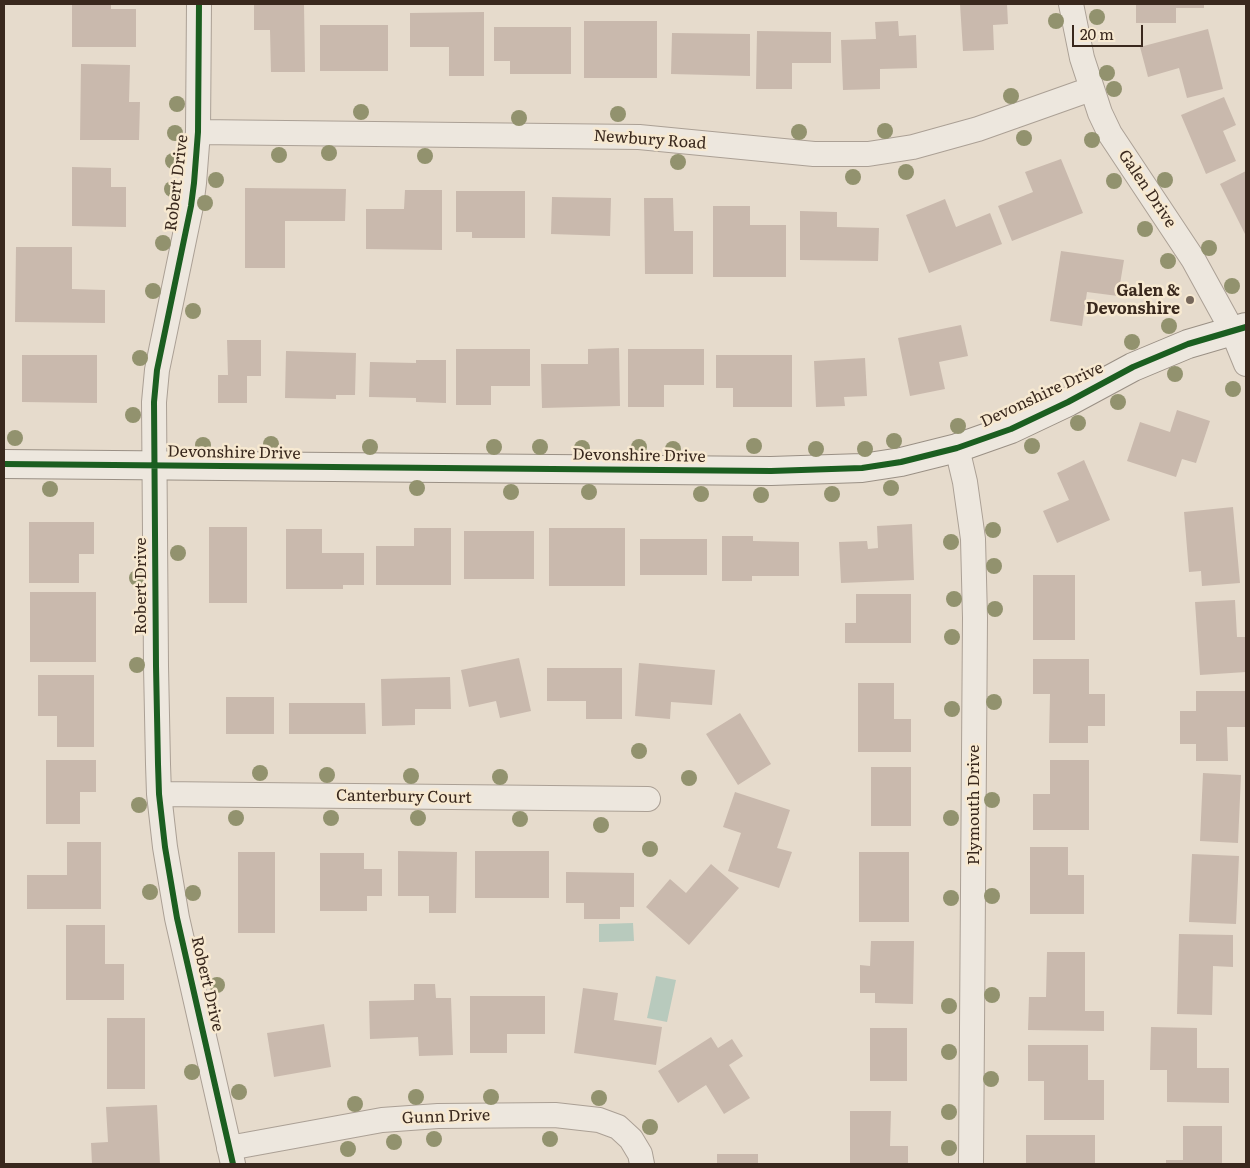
<!DOCTYPE html>
<style>
body{margin:0}
#map{position:relative;width:1250px;height:1168px;overflow:hidden;background:#e6dbcc;font-family:Literata,serif}
canvas{display:block}
.frame{position:absolute;inset:0;border:5px solid #39281d;pointer-events:none}
.scale{position:absolute;left:1072px;top:25px;width:71px;height:22px;box-sizing:border-box;border:2px solid #39281d;border-top:0;padding-left:6px;font-size:15px;line-height:18px;white-space:nowrap;color:#39281d;-webkit-text-stroke:4px #f7e9d1;paint-order:stroke}
</style>
<div id="map">
<canvas width="1250" height="1168"></canvas>
<div class="frame"></div>
<div class="scale">20 m</div>
</div>
<script>
const ctx = document.querySelector('canvas').getContext('2d');
ctx.lineJoin = 'round';
function paint(path, color) { ctx.fillStyle = color; ctx.fill(path, 'evenodd'); }
const poly = rows => new Path2D(rows.map(r => 'M' + r).join(''));
function stroke(path, color, width, dash) { ctx.strokeStyle = color; ctx.lineWidth = width; ctx.lineCap = dash ? 'butt' : 'round'; ctx.setLineDash(dash || []); ctx.stroke(path); }
function drawText(font, color, halo, rows, align = 'center') {
  ctx.font = font + ' Literata,serif'; ctx.lineWidth = 5; ctx.setLineDash([]); ctx.textBaseline = 'middle'; ctx.strokeStyle = halo; ctx.fillStyle = color; for (const [text, x, y, turn = 0] of rows) {
    ctx.save(); ctx.translate(x, y); ctx.rotate((+turn || 0) * Math.PI / 180); ctx.textAlign = isNaN(turn) ? turn : align; if (halo) ctx.strokeText(text, 0, 0); ctx.fillText(text, 0, 0); ctx.restore();
  }
}
paint(poly([
 [633,923,634,941,599,942,599,924],
 [656,976,676,980,667,1022,647,1018]
]), '#b8cabd');
paint(poly([
 [72,4,111,4,111,9,136,9,136,47,72,47],
 [254,4,304,4,305,72,271,72,270,30,254,30],
 [960,4,1007,4,1008,24,993,25,994,50,963,51],
 [1136,4,1204,4,1204,8,1176,8,1176,23,1136,23],
 [484,12,484,76,449,76,449,47,410,47,410,13],
 [584,21,657,21,657,78,584,78],
 [898,21,899,36,916,35,917,68,880,69,880,89,843,90,841,40,876,39,875,22],
 [320,25,388,25,388,71,320,71],
 [494,27,571,27,571,74,510,74,510,61,494,61],
 [1208,29,1223,89,1187,98,1179,68,1148,77,1140,47],
 [757,31,831,32,831,63,792,63,792,89,756,89],
 [672,33,750,34,750,76,671,74],
 [81,64,130,65,129,102,140,102,139,140,80,140],
 [1224,97,1236,125,1223,131,1236,161,1206,174,1181,115],
 [1061,159,1083,213,1012,241,998,206,1033,192,1025,172],
 [72,167,111,168,111,187,126,187,126,227,72,226],
 [1246,171,1246,236,1220,184],
 [245,188,346,189,345,221,285,221,285,268,245,268],
 [405,190,442,190,442,250,366,249,366,209,404,209],
 [456,191,525,191,525,238,472,238,472,232,456,232],
 [552,197,611,198,610,236,551,234],
 [644,198,673,198,674,231,693,231,693,274,645,274],
 [945,199,956,227,990,213,1002,244,929,273,906,215],
 [713,206,750,206,750,225,786,225,786,277,713,277],
 [800,211,837,212,837,227,879,228,878,261,800,260],
 [16,247,72,247,72,289,105,290,105,323,15,322],
 [1061,251,1124,260,1118,296,1087,292,1082,326,1050,321],
 [961,325,968,356,939,362,945,389,910,396,898,338],
 [227,340,261,340,261,376,247,376,247,403,218,403,218,375,228,375],
 [619,348,620,406,542,408,541,364,588,364,588,349],
 [456,349,530,349,530,386,491,386,491,405,456,405],
 [628,349,704,349,704,385,664,385,664,407,628,407],
 [286,351,356,353,355,395,336,395,336,399,285,398],
 [22,355,97,355,97,403,22,402],
 [716,355,792,355,792,407,733,407,733,388,716,388],
 [865,358,867,396,844,397,845,406,816,407,814,361],
 [416,360,446,360,446,403,416,402,416,398,369,397,370,362,416,363],
 [1177,410,1210,421,1196,463,1182,459,1176,477,1127,461,1140,422,1170,432],
 [1084,460,1110,520,1057,543,1043,511,1069,500,1057,473],
 [1233,507,1240,583,1202,586,1201,571,1189,572,1184,512],
 [29,522,94,522,94,554,79,554,79,583,29,583],
 [912,524,914,580,841,583,839,542,867,541,868,549,878,548,877,526],
 [209,527,247,527,247,603,209,603],
 [414,528,451,528,451,585,376,585,376,546,414,546],
 [549,528,625,528,625,586,549,586],
 [286,529,322,529,322,553,364,553,364,585,343,585,343,589,286,589],
 [464,531,534,531,534,579,464,579],
 [722,536,753,536,753,541,799,542,799,576,752,576,752,581,722,581],
 [640,539,707,539,707,575,640,575],
 [1033,575,1075,575,1075,640,1033,640],
 [30,592,96,592,96,662,30,662],
 [856,594,911,594,911,643,845,643,845,623,856,623],
 [1235,600,1237,637,1246,637,1246,672,1200,675,1195,602],
 [519,658,531,711,500,718,496,701,469,707,461,670],
 [1033,659,1089,659,1089,694,1105,694,1105,726,1088,726,1088,743,1049,743,1050,694,1033,694],
 [639,663,715,670,712,705,671,702,670,719,635,716],
 [547,668,622,668,622,719,586,719,586,701,547,701],
 [38,675,94,675,94,747,57,747,57,716,38,716],
 [450,677,451,709,415,709,415,725,382,726,381,679],
 [858,683,894,683,894,719,911,719,911,752,858,752],
 [1196,691,1246,691,1246,727,1227,727,1228,761,1196,761,1196,744,1180,744,1180,711,1196,711],
 [226,697,274,697,274,734,226,734],
 [289,703,365,703,366,734,289,734],
 [740,713,771,764,738,785,706,734],
 [46,760,96,760,96,792,80,792,80,824,46,824],
 [1050,760,1089,760,1089,830,1033,830,1033,794,1050,794],
 [871,767,911,767,911,826,871,826],
 [1203,773,1241,775,1238,843,1200,841],
 [735,792,790,810,777,848,792,852,779,888,728,871,741,833,723,827],
 [67,842,101,842,101,909,27,909,27,875,67,875],
 [1030,847,1068,847,1068,875,1084,875,1084,914,1030,914],
 [398,851,457,852,456,913,429,913,429,896,398,896],
 [475,851,549,851,549,898,475,898],
 [238,852,275,852,275,933,238,933],
 [859,852,909,852,909,922,859,922],
 [320,853,364,853,364,869,382,869,382,896,367,896,367,911,320,911],
 [1192,854,1239,856,1236,924,1189,922],
 [711,864,739,888,689,945,646,907,670,879,686,893],
 [566,872,634,873,634,907,620,907,620,919,584,919,584,903,566,903],
 [66,925,105,925,105,964,124,964,124,1000,66,1000],
 [1179,934,1233,935,1233,967,1213,966,1212,1015,1177,1014],
 [871,941,914,941,913,1004,875,1003,875,993,860,993,860,965,870,966],
 [1047,952,1085,952,1085,1011,1104,1011,1104,1031,1028,1030,1029,997,1046,997],
 [414,984,435,984,436,998,451,998,453,1055,419,1056,418,1037,370,1039,369,1001,414,1000],
 [583,988,618,993,614,1020,662,1027,656,1065,574,1053],
 [470,996,545,996,545,1034,507,1034,507,1053,470,1053],
 [107,1018,145,1018,145,1089,107,1089],
 [324,1024,331,1067,274,1077,267,1033],
 [1151,1027,1197,1028,1197,1068,1229,1068,1229,1103,1167,1102,1167,1070,1150,1070],
 [870,1028,907,1028,907,1081,870,1081],
 [711,1037,718,1048,732,1039,743,1056,729,1065,750,1098,724,1114,706,1085,678,1103,658,1071],
 [1028,1045,1088,1045,1088,1080,1104,1080,1104,1120,1044,1120,1044,1081,1028,1081],
 [157,1105,160,1164,92,1164,91,1143,108,1142,106,1107],
 [850,1111,891,1111,890,1146,908,1146,908,1164,850,1164],
 [1183,1126,1222,1126,1222,1164,1166,1164,1166,1160,1183,1160],
 [1026,1135,1095,1135,1095,1164,1026,1164],
 [717,1154,758,1154,758,1164,717,1164]
]), '#c9b9ad');
const street = poly([
 [199,4,198,132,194,183,191,206,157,370,154,402,156,666,158,764,159,794,165,847,177,918,233,1164],
 [1071,4,1082,58,1100,113,1110,134,1193,259,1232,330,1246,364],
 [198,132,639,137,814,154,868,154,913,147,978,129,1091,89],
 [957,448,965,482,973,539,975,618,971,1164],
 [159,794,648,799],
 [229,1148,382,1120,438,1116,555,1115,599,1120,618,1127,631,1139,640,1154,642,1164]
]);
const secondary = poly([
 [4,464,771,471,862,468,901,462,957,448,1011,429,1068,402,1133,367,1188,344,1246,327]
]);
stroke(street, '#aba095', 26);
stroke(secondary, '#9a9085', 30);
stroke(street, '#ede7de', 24);
stroke(secondary, '#ede7de', 28);
stroke(poly([
 [199,4,198,132,194,183,191,206,157,370,154,402,156,666,158,764,159,794,165,847,177,918,233,1164],
 [4,464,771,471,862,468,901,462,957,448,1011,429,1068,402,1133,367,1188,344,1246,327]
]), '#1b5e20', 6);
ctx.fillStyle = '#92926e';
for (const [x, y] of [
 [1097,17],
 [1056,21],
 [1107,73],
 [1114,89],
 [1011,96],
 [177,104],
 [361,112],
 [618,114],
 [519,118],
 [885,131],
 [799,132],
 [175,133],
 [1024,138],
 [1092,140],
 [329,153],
 [279,155],
 [425,156],
 [173,161],
 [678,162],
 [906,172],
 [853,177],
 [216,180],
 [1165,180],
 [1114,181],
 [172,189],
 [205,203],
 [1145,229],
 [163,243],
 [1209,248],
 [1168,261],
 [1232,286],
 [153,291],
 [193,311],
 [1169,326],
 [1132,342],
 [140,358],
 [1175,374],
 [1233,389],
 [1118,402],
 [133,415],
 [1078,423],
 [958,426],
 [15,438],
 [894,441],
 [271,444],
 [203,445],
 [754,446],
 [1032,446],
 [370,447],
 [494,447],
 [540,447],
 [639,447],
 [582,448],
 [673,449],
 [816,449],
 [865,449],
 [417,488],
 [891,488],
 [50,489],
 [511,492],
 [589,492],
 [701,494],
 [832,494],
 [761,495],
 [993,530],
 [951,542],
 [178,553],
 [994,566],
 [137,578],
 [954,599],
 [995,609],
 [952,637],
 [137,665],
 [994,702],
 [952,709],
 [639,751],
 [260,773],
 [327,775],
 [411,776],
 [500,777],
 [689,778],
 [992,800],
 [139,805],
 [236,818],
 [331,818],
 [418,818],
 [951,818],
 [520,819],
 [601,825],
 [650,849],
 [150,892],
 [193,893],
 [992,896],
 [951,898],
 [217,985],
 [992,995],
 [949,1006],
 [949,1052],
 [192,1072],
 [991,1079],
 [239,1092],
 [416,1097],
 [491,1097],
 [599,1098],
 [355,1104],
 [949,1112],
 [650,1127],
 [434,1139],
 [550,1139],
 [394,1142],
 [949,1148],
 [348,1149]
]) { ctx.beginPath(); ctx.arc(x, y, 8, 0, 2 * Math.PI); ctx.fill(); }
for (const [x, y, r, color] of [
 [1190,300,5,"#76675a"]
]) { const dot = new Path2D(); dot.arc(x, y, r, 0, 2 * Math.PI); ctx.fillStyle = color; ctx.fill(dot); stroke(dot, '#f7e9d1', 2); }
drawText('16px', '#39281d', '#f7e9d1', [
 ["Newbury Road",650,140,4],
 ["Robert Drive",177,183,-83],
 ["Galen Drive",1147,189,56],
 ["Devonshire Drive",1042,395,-25],
 ["Devonshire Drive",234,453,1],
 ["Devonshire Drive",639,456,1],
 ["Robert Drive",141,586,-90],
 ["Canterbury Court",404,797,1],
 ["Plymouth Drive",974,805,-90],
 ["Robert Drive",207,984,77],
 ["Gunn Drive",446,1117,-2]
]);
drawText('bold 16px', '#39281d', '#f7e9d1', [
 ["Galen &",1180,291],
 ["Devonshire",1180,309]
], 'right');
</script>
